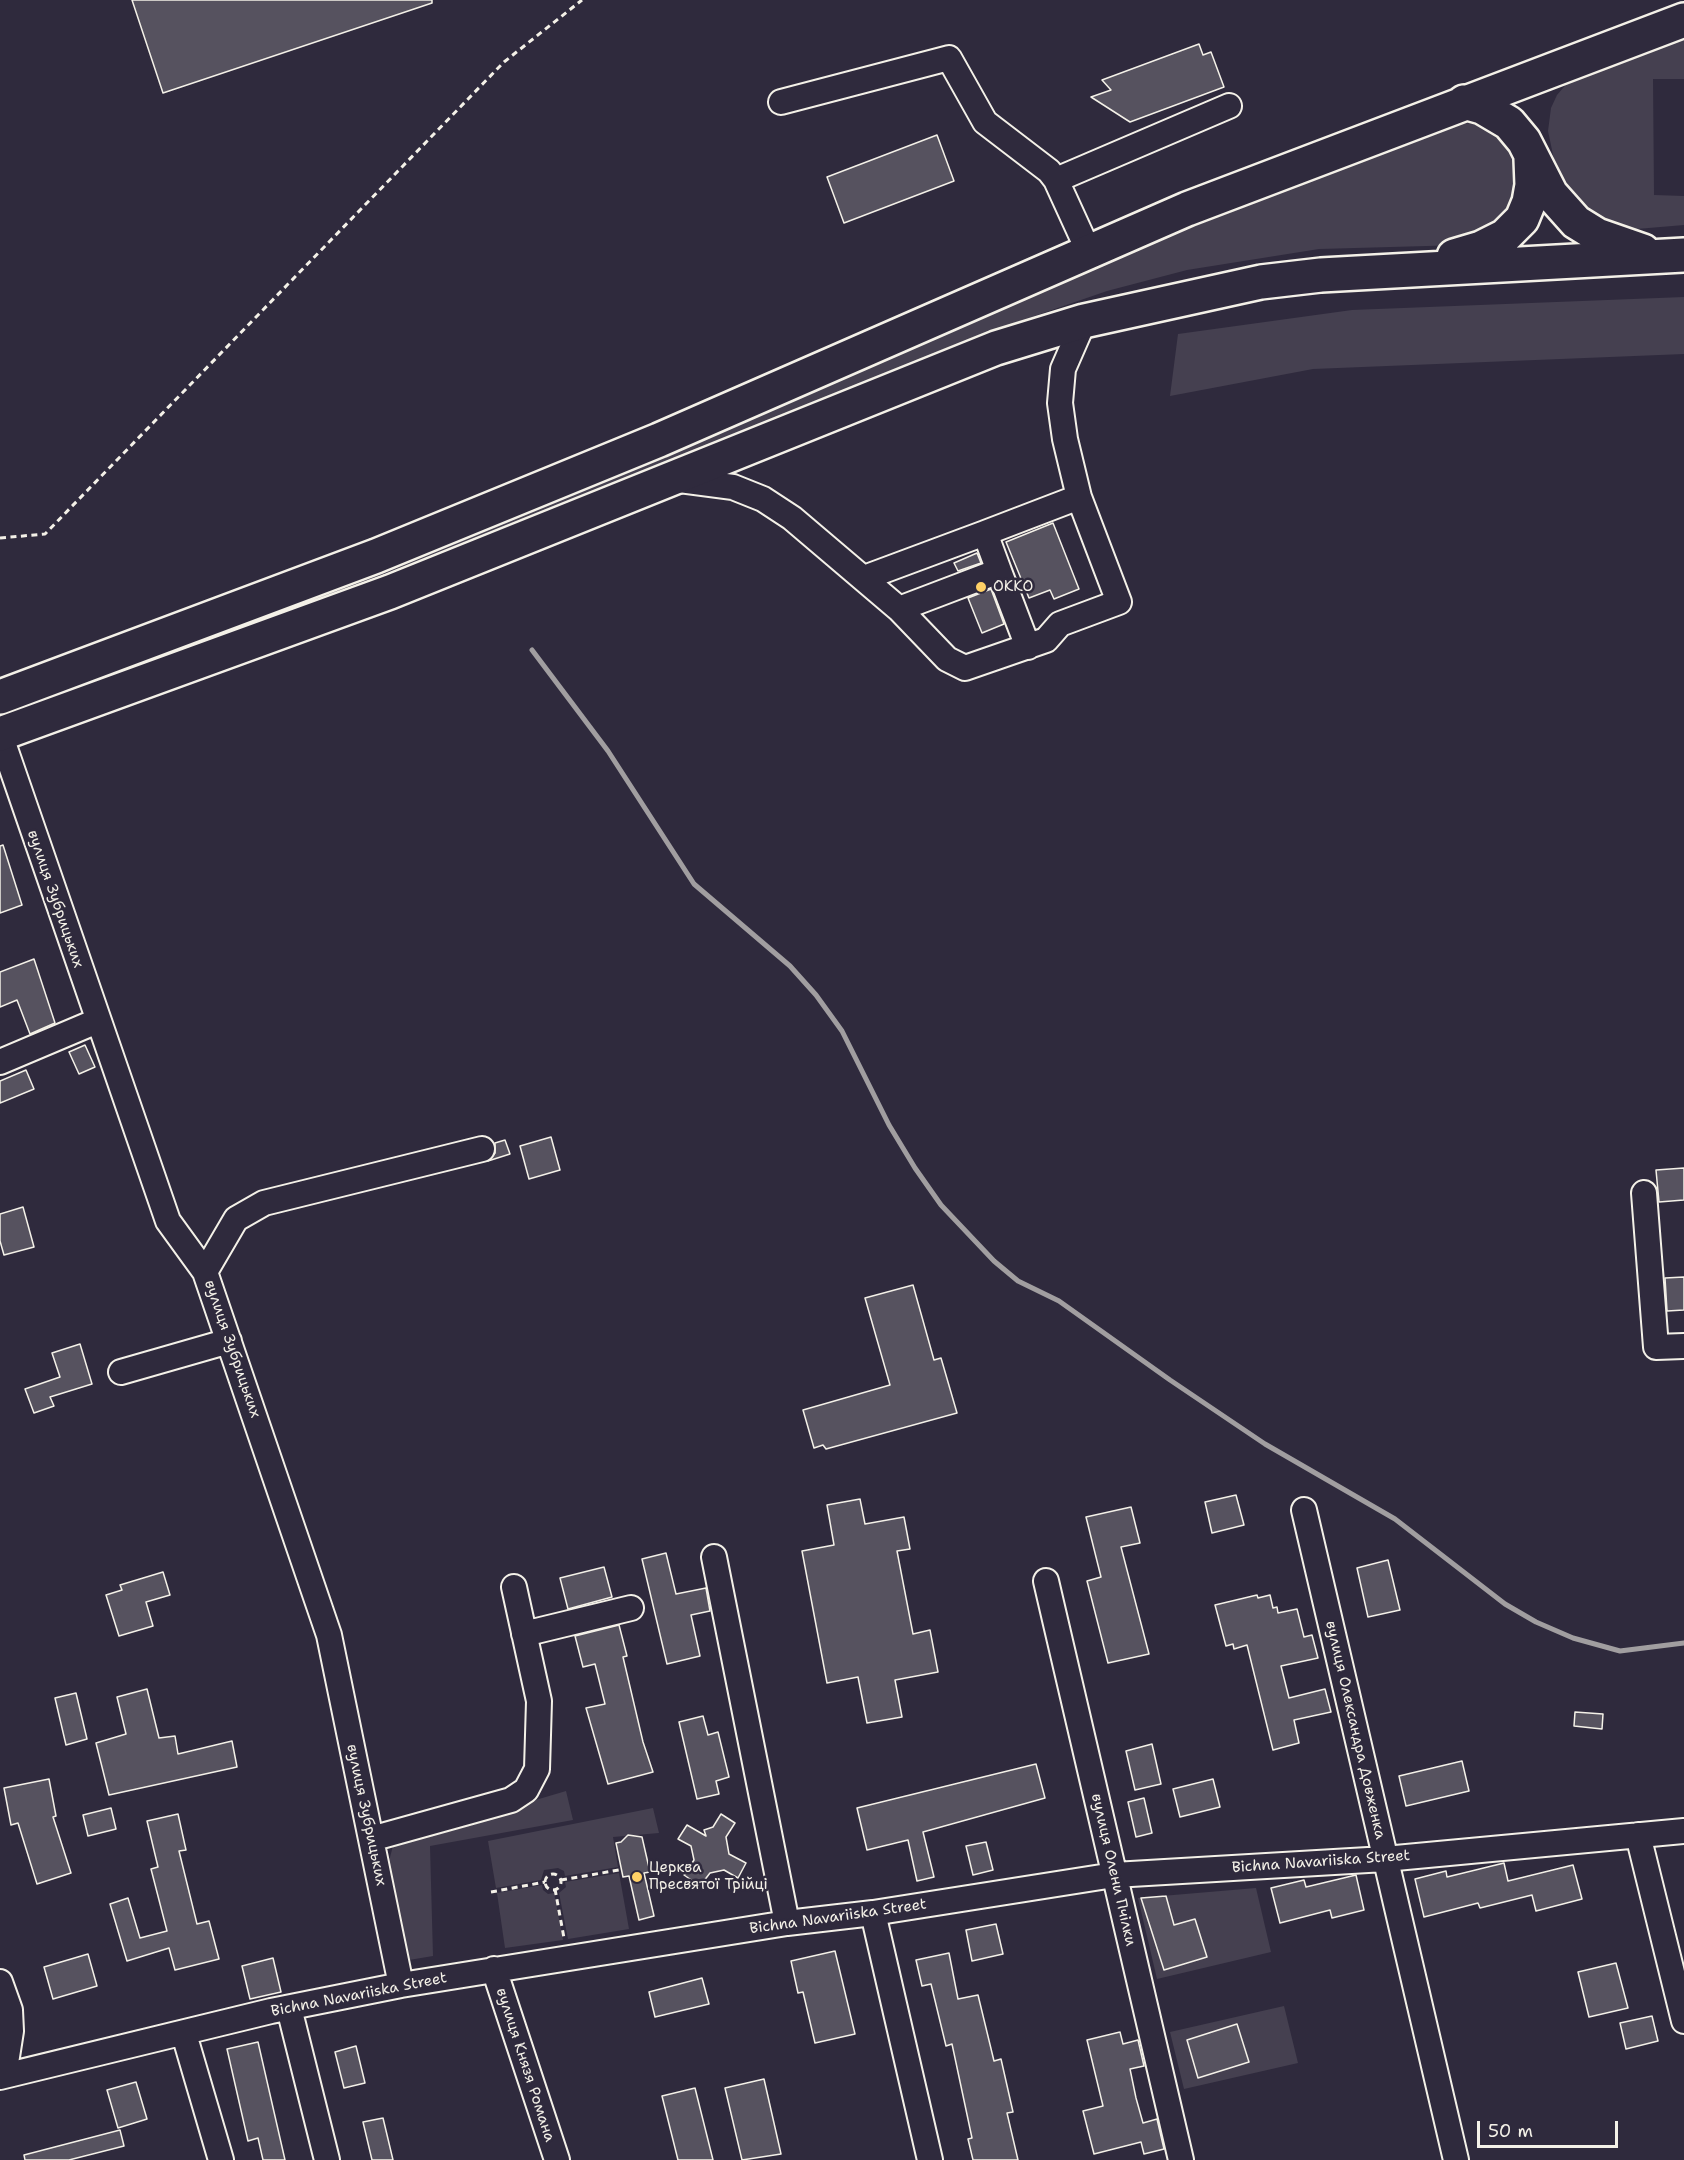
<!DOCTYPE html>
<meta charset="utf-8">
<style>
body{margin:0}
#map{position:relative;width:1684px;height:2160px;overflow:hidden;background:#2f2a3d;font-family:"Shantell Sans",sans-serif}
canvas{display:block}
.scale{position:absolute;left:1477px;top:2121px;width:141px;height:27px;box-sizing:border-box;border:3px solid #f4f1e8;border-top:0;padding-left:8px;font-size:18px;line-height:21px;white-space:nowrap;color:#f4f1e8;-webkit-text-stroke:4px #2f2a3d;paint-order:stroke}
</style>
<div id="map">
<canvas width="1684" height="2160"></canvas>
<div class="scale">50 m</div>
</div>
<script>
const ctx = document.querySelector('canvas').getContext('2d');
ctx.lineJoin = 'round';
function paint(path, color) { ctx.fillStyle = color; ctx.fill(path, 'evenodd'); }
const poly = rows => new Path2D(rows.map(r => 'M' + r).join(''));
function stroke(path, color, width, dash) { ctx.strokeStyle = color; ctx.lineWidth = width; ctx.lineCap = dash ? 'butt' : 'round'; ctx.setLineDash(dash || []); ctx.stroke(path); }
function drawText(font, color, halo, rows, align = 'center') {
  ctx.font = font + ' "Shantell Sans",sans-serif'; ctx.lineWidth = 5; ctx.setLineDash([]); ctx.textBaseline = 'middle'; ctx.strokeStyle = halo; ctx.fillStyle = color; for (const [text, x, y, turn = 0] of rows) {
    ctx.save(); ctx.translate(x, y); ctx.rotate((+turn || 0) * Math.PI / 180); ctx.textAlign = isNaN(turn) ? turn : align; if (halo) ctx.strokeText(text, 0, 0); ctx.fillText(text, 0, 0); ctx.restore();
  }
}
paint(poly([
 [1684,34,1684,79,1653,79,1654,195,1684,196,1684,225,1625,230,1605,229,1572,204,1556,169,1548,131,1551,108,1557,95,1569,81],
 [1474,123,1492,131,1506,142,1518,159,1514,214,1463,245,1319,249,1187,270,1107,291,988,332,578,499,0,722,0,708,1095,265,1456,124],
 [1684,297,1684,354,1313,369,1170,396,1178,334,1352,310],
 [566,1791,573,1820,430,1846,433,1956,403,1961,388,1865,394,1842],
 [653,1808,659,1833,613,1837,618,1867,565,1876,564,1871,558,1868,544,1870,541,1880,496,1888,488,1841],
 [619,1873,629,1929,568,1939,559,1893,566,1887,565,1882],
 [542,1885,543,1890,548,1894,554,1893,563,1940,505,1948,497,1893],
 [1256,1888,1271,1952,1157,1979,1138,1898],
 [1284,2006,1298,2063,1184,2089,1170,2032]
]), '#454050');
stroke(poly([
 [532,650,608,751,694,884,790,966,816,995,842,1031,889,1125,915,1168,941,1205,994,1261,1018,1281,1059,1301,1170,1380,1265,1444,1395,1519,1505,1604,1536,1622,1573,1638,1620,1651,1684,1643]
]), '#a19ea0', 5);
const building = poly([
 [132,0,432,0,432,3,163,93,132,0],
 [1199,44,1203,55,1211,52,1224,87,1130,122,1091,97,1111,90,1102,80,1199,44],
 [937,135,954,181,844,223,827,177,937,135],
 [1053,523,1079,589,1054,599,1050,590,1029,598,1006,542,1053,523],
 [977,553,981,563,958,571,954,563,977,553],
 [991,589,1004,624,982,633,968,598,991,589],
 [3,845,22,905,0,913,0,846,3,845],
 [34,959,55,1023,30,1034,17,1000,0,1007,0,972,34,959],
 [85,1045,95,1067,79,1074,69,1052,85,1045],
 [26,1070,34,1089,0,1103,0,1081,26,1070],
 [551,1137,560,1170,529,1179,520,1146,551,1137],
 [505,1140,510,1154,488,1161,495,1153,495,1143,505,1140],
 [1684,1168,1684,1200,1659,1202,1656,1170,1684,1168],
 [23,1207,34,1247,4,1255,0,1241,0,1214,23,1207],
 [1684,1277,1684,1310,1667,1311,1665,1278,1684,1277],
 [913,1285,934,1360,941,1358,957,1413,826,1449,823,1445,814,1448,803,1410,890,1385,865,1298,913,1285],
 [80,1344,92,1384,50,1397,54,1406,34,1413,25,1389,60,1377,52,1353,80,1344],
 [1236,1495,1244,1525,1212,1533,1205,1502,1236,1495],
 [860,1499,865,1524,904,1517,910,1549,897,1551,913,1634,930,1630,938,1672,895,1680,902,1717,867,1723,858,1677,827,1683,802,1551,834,1545,827,1505,860,1499],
 [1131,1507,1140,1543,1121,1547,1149,1654,1108,1663,1087,1581,1101,1577,1086,1517,1131,1507],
 [666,1553,676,1594,706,1588,710,1611,691,1615,700,1656,667,1664,642,1559,666,1553],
 [1388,1560,1400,1610,1368,1617,1357,1568,1388,1560],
 [604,1567,612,1597,568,1609,560,1578,604,1567],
 [163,1572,170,1595,146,1602,153,1626,119,1636,106,1595,122,1590,120,1585,163,1572],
 [1257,1595,1258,1598,1270,1595,1273,1608,1277,1607,1278,1613,1297,1609,1304,1637,1312,1635,1318,1658,1281,1666,1289,1698,1325,1689,1331,1712,1294,1720,1299,1743,1273,1750,1247,1645,1234,1649,1233,1644,1226,1646,1215,1605,1257,1595],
 [619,1625,627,1656,623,1657,643,1742,653,1772,608,1784,586,1708,605,1704,595,1664,583,1667,575,1636,619,1625],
 [147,1689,159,1738,175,1736,178,1754,232,1741,237,1767,109,1795,96,1743,126,1734,117,1697,147,1689],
 [76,1693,87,1739,66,1745,55,1698,76,1693],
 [1575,1712,1603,1714,1602,1729,1574,1726,1575,1712],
 [703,1716,708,1735,718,1732,729,1777,716,1781,719,1794,697,1799,679,1722,703,1716],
 [1152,1744,1161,1784,1135,1790,1126,1751,1152,1744],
 [1462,1761,1469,1791,1406,1806,1399,1776,1462,1761],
 [1036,1764,1045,1798,923,1832,934,1877,917,1881,908,1840,867,1850,857,1808,1036,1764],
 [49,1779,56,1816,53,1817,71,1873,37,1884,18,1823,11,1825,4,1788,49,1779],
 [1213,1779,1220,1807,1180,1817,1173,1789,1213,1779],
 [1144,1798,1152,1833,1136,1837,1128,1802,1144,1798],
 [111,1808,116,1829,88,1836,83,1815,111,1808],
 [178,1814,186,1850,179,1851,197,1924,209,1921,219,1959,175,1970,169,1948,127,1961,110,1904,128,1898,140,1938,167,1931,151,1869,158,1867,147,1821,178,1814],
 [721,1814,735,1823,726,1837,729,1854,746,1863,738,1878,724,1870,710,1873,700,1886,684,1875,694,1860,691,1846,678,1839,687,1825,706,1836,704,1830,713,1827,721,1814],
 [628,1835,642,1837,650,1872,644,1873,654,1916,639,1920,629,1876,623,1877,616,1843,621,1842,628,1835],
 [986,1842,993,1870,973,1875,966,1846,986,1842],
 [1504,1863,1508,1881,1573,1865,1582,1899,1536,1911,1532,1895,1480,1908,1478,1903,1424,1917,1415,1879,1446,1871,1447,1877,1504,1863],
 [1356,1875,1364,1910,1332,1918,1330,1910,1280,1923,1271,1888,1304,1880,1306,1887,1356,1875],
 [1166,1896,1174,1925,1195,1919,1207,1957,1164,1970,1141,1898,1166,1896],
 [996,1924,1003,1954,972,1961,966,1930,996,1924],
 [835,1951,855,2034,815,2043,803,1992,798,1993,791,1961,835,1951],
 [949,1953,958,1999,978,1995,994,2061,1001,2059,1013,2112,1007,2113,1018,2160,973,2160,968,2139,972,2138,952,2044,946,2046,931,1984,922,1986,916,1960,949,1953],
 [88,1954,97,1986,53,1999,44,1967,88,1954],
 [273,1958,281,1992,250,1999,242,1966,273,1958],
 [1616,1963,1628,2008,1589,2017,1578,1972,1616,1963],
 [702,1978,709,2004,655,2017,649,1992,702,1978],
 [1652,2016,1658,2041,1626,2049,1620,2023,1652,2016],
 [1237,2024,1249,2062,1198,2078,1187,2040,1237,2024],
 [1120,2032,1123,2044,1138,2040,1144,2066,1130,2069,1136,2098,1143,2123,1157,2119,1164,2149,1144,2154,1141,2142,1094,2154,1083,2111,1103,2106,1087,2040,1120,2032],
 [258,2042,285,2160,263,2160,258,2138,248,2141,227,2049,258,2042],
 [356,2046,365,2083,344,2088,335,2052,356,2046],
 [764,2079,781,2154,742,2160,725,2088,764,2079],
 [136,2082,147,2119,118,2128,107,2090,136,2082],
 [695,2088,713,2160,678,2160,662,2096,695,2088],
 [383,2118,393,2160,372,2160,363,2122,383,2118],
 [120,2130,124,2146,69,2160,25,2160,24,2155,120,2130]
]);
paint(building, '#56525f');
stroke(building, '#f4f1e8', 1.5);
const minor = poly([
 [781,102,949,58,985,122,1049,171,1056,180,1088,250],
 [1056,180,1229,106],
 [672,479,733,487,763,499,792,518,899,609,999,571,985,533,1079,497],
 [999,571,1028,647],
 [864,578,985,533],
 [899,609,947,659,965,668,1046,640,1060,624,1119,602,1079,497,1065,439,1060,403,1063,369,1084,321],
 [0,734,168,1221,205,1272,329,1635,401,1985],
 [0,1062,97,1021],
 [1644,1193,1656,1347,1684,1346],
 [205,1272,236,1219,264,1203,482,1149],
 [121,1372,229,1341],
 [1304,1510,1456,2160],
 [714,1557,787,1923],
 [1046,1581,1181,2160],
 [524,1634,631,1608],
 [1638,1835,1684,2021],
 [371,1839,511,1800,526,1790,537,1769,539,1701,514,1587],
 [873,1913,930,2160],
 [494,1969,557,2160],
 [0,1982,10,2010,11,2031,4,2076],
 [289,2008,327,2160],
 [184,2034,221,2160],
 [0,2077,271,2011,401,1985,787,1923,873,1913,1114,1875,1385,1859,1684,1831]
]);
const highway = poly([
 [1464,102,1482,107,1509,123,1524,141,1551,194,1576,222,1597,235,1643,251],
 [1454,256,1481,248,1505,236,1522,219,1529,202,1532,185,1531,159],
 [0,697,376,556,659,440,1187,209,1684,20],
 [0,734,390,592,996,348,1084,321,1261,282,1321,275,1684,255]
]);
stroke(minor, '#f4f1e8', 28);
stroke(highway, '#f4f1e8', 38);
stroke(poly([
 [0,538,45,534,504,62,582,0],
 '545 1882a8 8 0 1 1 16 0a8 8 0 1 1-16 0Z',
 [561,1880,619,1870],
 [555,1889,564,1938],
 [491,1892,545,1882]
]), '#f4f1e8', 3, [6, 4.5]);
stroke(minor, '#2f2a3d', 24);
stroke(highway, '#2f2a3d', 33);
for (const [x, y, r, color] of [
 [981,587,6,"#ffd166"],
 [637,1877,6,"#ffd166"]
]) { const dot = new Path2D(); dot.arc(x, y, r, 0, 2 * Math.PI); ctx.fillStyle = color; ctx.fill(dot); stroke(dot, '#2f2a3d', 2); }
drawText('15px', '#f4f1e8', '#2f2a3d', [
 ["OKKO",993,587],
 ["Церква",649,1868],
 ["Пресвятої Трійці",649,1885]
], 'left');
drawText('15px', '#f4f1e8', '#2f2a3d', [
 ["вулиця Зубрицьких",55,899,71],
 ["вулиця Зубрицьких",232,1349,71],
 ["вулиця Олександра Довженка",1355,1730,77],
 ["вулиця Зубрицьких",366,1815,78],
 ["Bichna Navariiska Street",1321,1862,-4],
 ["вулиця Олени Пчілки",1113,1870,77],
 ["Bichna Navariiska Street",838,1917,-8],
 ["Bichna Navariiska Street",359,1995,-11],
 ["вулиця Князя Романа",525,2065,72]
]);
</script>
